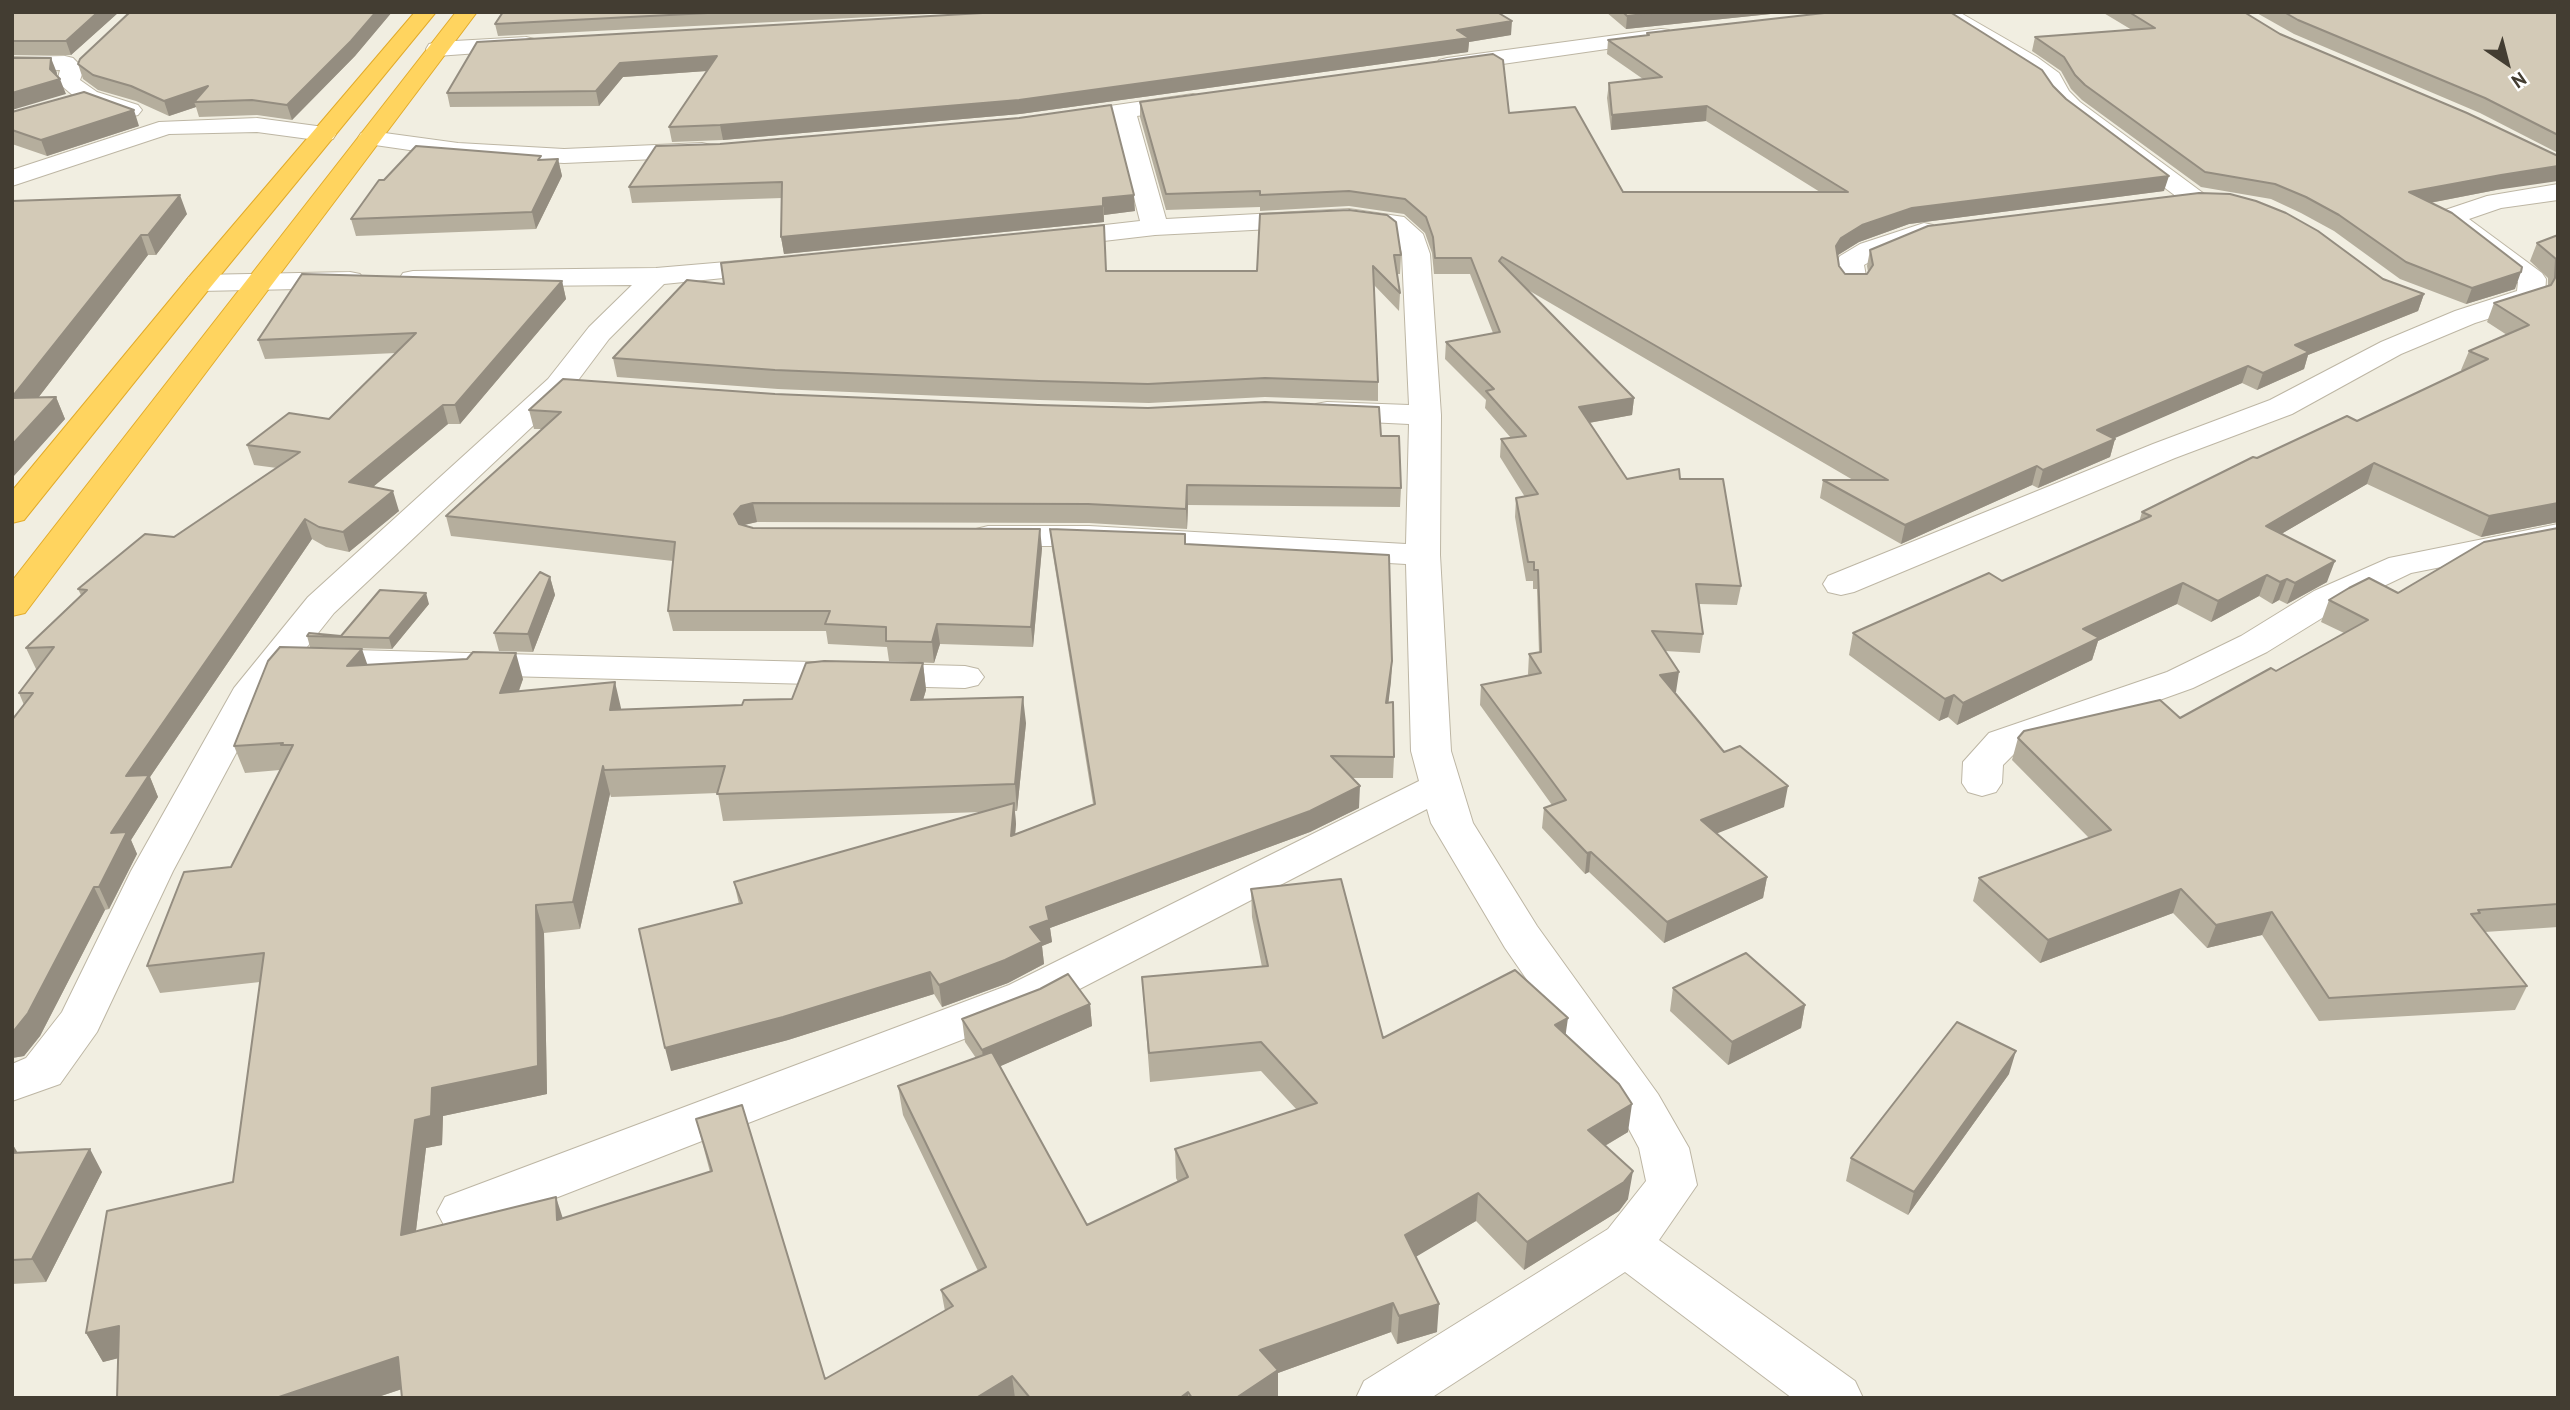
<!DOCTYPE html>
<style>
body{margin:0}
#map{position:relative;width:2570px;height:1410px;overflow:hidden;background:#f1eee1;font-family:"PT Sans",sans-serif}
canvas{display:block}
.frame{position:absolute;inset:0;border:14px solid #433d32;pointer-events:none}
.north{position:absolute;left:2472px;top:28px;width:70px;height:70px;-webkit-text-stroke:5px #fff;paint-order:stroke;rotate:145deg;font-size:19px;font-weight:700;line-height:28px;text-align:center;color:#433d32}
.north::after{content:'';display:block;margin:auto;width:24px;height:32px;background:#433d32;clip-path:polygon(50% 0,100% 100%,50% 72%,0 100%)}
</style>
<div id="map">
<canvas width="2570" height="1410"></canvas>
<div class="frame"></div>
<div class="north">N</div>
</div>
<script>
const ctx = document.querySelector('canvas').getContext('2d');
ctx.lineJoin = 'round';
const poly = rows => new Path2D(rows.map(r => 'M' + r).join(''));
function stroke(path, color, width, dash) { ctx.strokeStyle = color; ctx.lineWidth = width; ctx.lineCap = dash ? 'butt' : 'round'; ctx.setLineDash(dash || []); ctx.stroke(path); }
function paint(path, color) { ctx.fillStyle = color; ctx.fill(path, 'evenodd'); }
const minor = poly([
 [1933,12,1959,12,2037,57,2059,73,2069,91,2080,102,2203,193,2207,198,2203,203,2194,206,2185,203,2064,112,2051,99,2041,82,1933,12],
 [1661,29,1669,30,1672,35,1669,40,1447,72,1439,70,1436,65,1439,60,1447,58,1661,29],
 [526,37,534,39,537,44,534,49,437,56,429,54,426,49,429,44,437,42,526,37],
 [65,56,73,58,84,69,80,80,97,92,138,105,142,110,138,115,130,117,81,102,57,82,60,70,12,71,12,57,65,56],
 [1193,94,1201,96,1205,101,1201,106,1137,116,1166,219,1349,209,1404,217,1423,234,1430,254,1441,415,1440,555,1451,751,1473,823,1537,926,1658,1094,1689,1148,1697,1185,1659,1240,1855,1381,1863,1398,1792,1398,1625,1272,1431,1398,1356,1398,1364,1381,1608,1229,1646,1181,1639,1148,1624,1120,1505,948,1431,823,1427,809,1041,1009,481,1227,463,1233,445,1227,437,1212,445,1197,1009,985,1419,781,1411,751,1406,564,1089,546,988,546,976,543,971,536,976,529,988,526,1089,526,1406,544,1409,424,1327,420,1316,418,1311,411,1316,404,1327,402,1409,405,1402,254,1398,238,1387,230,1349,225,1155,235,1052,247,1043,245,1039,239,1043,233,1052,231,1140,221,1114,119,1062,126,1054,124,1050,119,1054,114,1193,94],
 [257,118,324,127,333,129,336,134,333,139,324,141,257,132,169,134,12,186,12,170,159,122,257,118],
 [370,131,458,143,564,149,702,143,711,145,714,150,711,155,702,157,564,163,458,157,361,143,358,138,361,133,370,131],
 [2558,184,2558,200,2501,208,2469,219,2542,273,2546,279,2545,296,2541,302,2475,323,2401,354,2292,414,2175,458,1854,592,1841,595,1828,592,1823,584,1828,576,2153,444,2270,400,2381,342,2455,311,2517,291,2518,282,2451,232,2441,216,2445,210,2487,196,2558,184],
 [1924,223,1933,225,1937,231,1933,237,1880,256,1864,265,1867,282,1863,288,1853,290,1843,288,1839,282,1836,262,1840,256,1860,244,1924,223],
 [773,258,783,260,787,266,783,272,664,284,609,339,570,391,334,613,303,652,314,649,965,666,978,669,984,677,978,685,965,688,314,671,301,668,296,661,265,699,173,871,97,1032,60,1084,12,1101,12,1064,26,1058,62,1012,131,871,234,688,308,597,548,379,589,327,632,285,413,287,403,285,399,279,403,273,413,271,656,268,773,258],
 [350,272,360,274,364,280,360,286,350,288,199,291,189,289,185,283,189,277,199,275,350,272],
 [2558,524,2558,544,2411,573,2340,607,2267,652,2193,688,2017,751,2003,765,2002,783,1996,792,1982,796,1968,792,1962,783,1963,762,1989,733,2167,672,2241,636,2314,591,2389,558,2558,524]
]);
const highway = poly([
 [415,12,436,12,209,289,24,520,12,523,12,491,189,277,415,12],
 [456,12,477,12,25,613,12,616,12,581,456,12]
]);
stroke(minor, '#bdb6a4', 2);
stroke(highway, '#e2ab2b', 2);
paint(minor, '#fff');
paint(highway, '#ffd45f');
paint(poly([
 [12,12,119,12,71,55,12,55],
 [130,12,392,12,355,56,292,120,257,115,199,117,196,107,169,116,136,101,98,90,83,79,78,64],
 [503,12,969,12,498,36,495,24],
 [1606,12,1790,12,1626,29],
 [2102,12,2244,12,2496,190,2430,203,2515,289,2466,304,2400,279,2334,231,2301,213,2271,199,2201,187,2082,100,2071,89,2061,71,2032,51,2035,37,2132,30],
 [2255,12,2558,12,2558,153,2480,113,2294,34],
 [1647,33,2053,86,2164,191,1909,224,1859,242,1838,255,1839,266,1845,274,1867,274,1868,272,1867,266,1870,250,2383,279,2424,294,2418,311,2308,355,2304,369,2257,390,2242,383,2113,438,2115,439,2110,457,2038,488,2032,485,1901,544,1820,498,1823,480,1853,480,1528,290,1634,398,1632,415,1589,423,1627,479,1680,479,1741,586,1737,605,1699,604,1703,634,1700,653,1665,651,1676,692,1674,692,1724,752,1784,807,1716,833,1767,877,1763,898,1664,943,1589,872,1585,874,1542,828,1544,808,1552,805,1480,705,1481,685,1529,676,1528,674,1529,654,1539,653,1537,589,1533,589,1533,581,1526,581,1515,517,1516,498,1525,497,1500,457,1501,439,1511,438,1485,408,1486,400,1445,359,1446,342,1493,333,1470,274,1434,274,1432,253,1425,233,1404,214,1349,206,1260,211,1260,207,1166,210,1140,117,1140,102,1509,113,1623,192,1820,192,1706,121,1611,130,1607,98,1609,83,1643,79,1607,54,1608,40,1646,35],
 [1511,35,1469,42,1468,52,1020,114,723,140,672,142,669,127,707,71,623,77,599,106,450,107,447,93,477,42],
 [12,112,139,126,47,156,12,144],
 [720,144,1135,211,1104,215,1104,222,784,254,781,237,782,198,632,203,629,187],
 [558,159,562,176,536,229,356,236,351,219,542,160],
 [12,201,187,214,156,255,148,255,38,398,56,397,65,419,12,478],
 [1260,214,1401,255,1400,274,1397,274,1400,293,1399,311,1374,285,1378,382,1378,401,1265,397,1149,403,1040,400,778,389,617,377,613,358,724,284,1107,271,1257,271],
 [2558,235,2558,522,2481,537,2367,484,2281,534,2327,582,2287,604,2279,600,2272,604,2259,596,2211,622,2177,604,2098,641,2092,660,1957,725,1948,717,1939,721,1849,655,1853,633,2002,581,2139,522,2142,512,2257,458,2357,421,2462,371,2461,370,2469,351,2507,335,2487,322,2494,303,2548,286,2548,278,2530,261,2537,243],
 [562,281,566,299,460,424,448,424,373,487,399,511,349,552,326,547,312,539,150,777,158,797,131,840,137,854,109,909,105,910,40,1036,24,1056,12,1058,12,720,24,705,19,693,37,669,36,669,26,648,81,595,78,589,174,537,277,468,254,465,247,445,329,419,396,353,265,359,258,340],
 [529,410,1381,436,1401,488,1400,507,1188,505,1187,529,1089,523,757,522,744,525,753,528,1042,548,1033,647,940,644,934,663,889,661,887,647,828,644,826,631,673,631,668,611,673,561,451,536,446,516,542,429,534,429],
 [2558,528,2558,927,2485,932,2527,986,2515,1010,2319,1021,2262,935,2207,948,2173,913,2040,963,1973,901,1979,878,2089,838,2012,760,2018,738,2180,718,2276,671,2344,633,2321,622,2329,600,2398,593],
 [1050,529,1185,544,1392,661,1391,681,1388,702,1394,757,1393,778,1352,778,1359,808,1310,832,1050,928,1052,942,1042,946,1044,964,1008,983,942,1007,934,994,788,1040,671,1071,739,904,734,882,981,812,723,821,718,793,611,797,610,794,580,929,544,933,547,1094,443,1116,442,1145,426,1148,416,1231,563,1218,710,1172,696,1119,825,1379,945,1311,941,1290,978,1271,903,1115,898,1086,976,1058,965,1042,962,1019,1090,1004,1092,1026,1000,1066,1087,1225,1178,1182,1176,1178,1175,1149,1297,1110,1261,1071,1150,1082,1142,977,1262,967,1252,917,1251,889,1383,1038,1566,1034,1628,1132,1605,1146,1628,1199,1619,1211,1524,1270,1476,1221,1416,1256,1437,1332,1397,1344,1391,1332,1278,1373,1278,1398,402,1398,402,1389,375,1398,117,1398,118,1358,103,1362,86,1333,233,1182,260,982,160,993,147,966,231,867,280,770,245,773,234,746,367,665,523,679,519,691,621,708,621,710,742,705,792,699,923,663,926,690,923,700,1026,723,1017,811,1015,811,1016,824,1015,834,1093,804,1052,549],
 [550,577,555,595,533,652,499,651,494,633],
 [429,604,392,649,310,647,307,636,341,636],
 [1673,988,1805,1005,1801,1028,1728,1065,1670,1011],
 [2009,1074,1908,1215,1846,1181,1851,1158],
 [12,1145,13,1145,18,1153,102,1172,46,1282,12,1284]
]), '#b5ae9d');
paint(poly([
 [98,12,119,12,71,55,66,41],
 [376,12,392,12,355,56,292,120,287,105],
 [1661,12,1790,12,1626,29,1627,16],
 [1512,21,1511,35,1469,42,1468,52,1020,114,723,140,720,125,1457,30],
 [717,56,720,70,623,77,599,106,596,91,620,63],
 [51,58,57,73,56,80,60,79,66,94,12,110,12,93,50,69],
 [208,86,194,102,196,107,169,116,164,101],
 [1707,106,1706,121,1611,130,1612,115],
 [134,110,139,126,47,156,41,140],
 [558,159,562,176,536,229,532,212],
 [2558,166,2558,181,2496,190,2403,208,2409,192,2501,175],
 [2169,176,2164,191,1909,224,1859,242,1838,255,1836,246,1841,238,1862,225,1912,208],
 [180,195,187,214,156,255,148,235],
 [1134,195,1135,211,1104,215,1103,198],
 [1103,206,1104,222,784,254,781,237],
 [141,235,148,255,21,420,12,397],
 [2521,272,2515,289,2466,304,2472,288],
 [562,281,566,299,460,424,455,405],
 [2424,294,2418,311,2308,355,2304,369,2257,390,2263,373,2295,345],
 [2248,366,2242,383,2092,448,2097,430],
 [56,397,65,419,12,478,12,445],
 [1634,398,1632,415,1577,425,1579,407],
 [443,405,448,424,355,502,349,482],
 [2115,439,2110,457,2038,488,2043,470],
 [2374,463,2367,484,2259,547,2266,526],
 [2037,466,2032,485,1901,544,1905,525],
 [1187,485,1188,505,1187,529,1186,509],
 [393,491,399,511,349,552,343,532],
 [753,503,757,522,744,525,738,533,734,514,741,506],
 [2558,503,2558,522,2481,537,2489,516],
 [305,519,312,539,150,777,158,797,131,840,137,854,109,909,99,887,126,776],
 [1040,529,1042,548,1033,647,1031,627],
 [2335,561,2327,582,2287,604,2295,583],
 [2267,575,2259,596,2211,622,2218,601],
 [550,577,555,595,533,652,528,634],
 [2287,579,2279,600,2272,604,2280,582],
 [2183,583,2177,604,2098,641,2092,660,1957,725,1963,703,2083,629],
 [426,593,429,604,392,649,389,638],
 [937,624,940,644,934,663,932,642],
 [362,649,371,675,347,666],
 [516,653,523,679,508,720,500,693],
 [1392,661,1391,681,1386,724,1386,703],
 [923,663,926,690,915,727,911,700],
 [1679,672,1676,692,1658,694,1660,675],
 [615,682,621,708,617,737,610,710],
 [1954,695,1948,717,1939,721,1945,699],
 [1023,697,1026,723,1017,811,1015,784],
 [603,766,610,794,580,929,573,902],
 [1360,786,1359,808,1310,832,1050,928,1052,942,1042,946,1044,964,1008,983,942,1007,939,985,1030,927,1046,907],
 [1788,786,1784,807,1698,841,1701,820],
 [1014,803,1016,824,1013,858,1011,836],
 [1591,852,1589,872,1585,874,1587,853],
 [1767,877,1763,898,1664,943,1667,922],
 [94,887,105,910,40,1036,24,1056,12,1058,12,1033],
 [2181,889,2173,913,2040,963,2048,940],
 [536,905,544,933,547,1094,443,1116,442,1145,426,1148,412,1263,401,1235,415,1120],
 [2272,912,2262,935,2207,948,2216,925],
 [930,972,934,994,788,1040,671,1071,665,1048],
 [1090,1004,1092,1026,985,1073,982,1050],
 [1805,1005,1801,1028,1728,1065,1732,1042],
 [1568,1018,1564,1046,1555,1025],
 [2016,1051,2009,1074,1908,1215,1914,1192],
 [1632,1104,1628,1132,1584,1158,1588,1130],
 [13,1145,26,1168,12,1159,12,1147],
 [90,1149,102,1172,46,1282,32,1259],
 [1633,1171,1628,1199,1619,1211,1524,1270,1527,1242],
 [1478,1193,1476,1221,1404,1264,1405,1235],
 [556,1197,565,1225,557,1220],
 [1393,1303,1391,1332,1278,1373,1278,1398,1236,1398,1260,1350],
 [1439,1304,1437,1332,1397,1344,1399,1316],
 [119,1326,135,1354,103,1362,86,1333],
 [398,1357,411,1386,375,1398,276,1398],
 [1012,1376,1015,1398,976,1398],
 [1188,1392,1188,1398,1180,1398]
]), '#948d80');
const building = poly([
 [12,12,98,12,66,41,12,41,12,12],
 [130,12,376,12,351,41,287,105,252,100,194,102,208,86,164,101,131,86,93,75,78,64,80,59,130,12],
 [503,12,727,12,495,24,503,12],
 [1000,12,1497,12,1512,21,1457,30,1469,38,1019,100,720,125,669,127,717,56,620,63,596,91,447,93,477,42,1000,12],
 [1623,12,1661,12,1627,16,1623,12],
 [1833,12,1950,12,2042,70,2053,86,2066,99,2169,176,1912,208,1862,225,1841,238,1836,246,1839,266,1845,274,1867,274,1873,265,1870,250,1928,226,2199,193,2230,194,2256,201,2286,213,2318,231,2383,279,2424,294,2295,345,2309,352,2263,373,2248,366,2097,430,2115,439,2043,470,2037,466,1905,525,1823,480,1888,480,1502,257,1499,261,1634,398,1579,407,1627,479,1679,469,1680,479,1723,479,1741,586,1696,584,1703,634,1652,631,1679,672,1660,675,1724,752,1740,746,1788,786,1701,820,1767,877,1667,922,1591,852,1587,853,1544,808,1566,800,1481,685,1541,673,1529,654,1541,652,1538,570,1534,570,1534,562,1528,562,1516,498,1538,494,1501,439,1526,436,1486,391,1494,389,1446,342,1500,332,1471,258,1435,258,1433,237,1426,217,1405,199,1349,191,1260,195,1260,191,1166,194,1140,102,1493,54,1503,60,1509,113,1575,107,1623,192,1848,192,1707,106,1612,115,1609,83,1662,77,1608,40,1649,35,1647,33,1833,12],
 [2129,12,2244,12,2280,34,2467,113,2558,156,2558,166,2501,175,2409,192,2452,213,2522,267,2521,272,2472,288,2406,262,2339,215,2306,197,2275,184,2205,172,2085,85,2075,75,2064,57,2035,37,2155,28,2129,12],
 [2284,12,2558,12,2558,135,2485,98,2298,20,2284,12],
 [12,58,51,58,50,69,60,79,12,93,12,58],
 [84,92,134,110,41,140,12,130,12,112,84,92],
 [1111,105,1134,195,1103,198,1103,206,781,237,782,182,629,187,656,146,720,144,1019,118,1111,105],
 [416,146,541,156,538,160,558,159,532,212,351,219,379,180,384,180,416,146],
 [180,195,148,235,141,235,12,397,12,201,180,195],
 [1349,210,1387,215,1396,222,1401,255,1394,255,1400,293,1373,266,1378,382,1265,378,1148,384,1039,381,775,370,613,358,687,280,724,284,721,263,1104,225,1106,271,1257,271,1260,214,1349,210],
 [2558,235,2558,503,2489,516,2374,463,2266,526,2335,561,2295,583,2287,579,2280,582,2267,575,2218,601,2183,583,2083,629,2099,638,1963,703,1954,695,1945,699,1853,633,1989,573,2002,581,2151,516,2142,512,2253,457,2257,458,2347,416,2357,421,2488,359,2469,351,2529,325,2494,303,2551,285,2555,278,2556,259,2537,243,2558,235],
 [302,274,562,281,455,405,443,405,349,482,393,491,343,532,319,527,305,519,126,776,149,775,111,833,127,832,99,887,94,887,28,1013,12,1033,12,720,33,693,19,693,54,647,26,648,87,590,78,589,145,534,174,537,300,452,247,445,289,413,329,419,416,333,258,340,302,274],
 [563,379,775,394,1038,405,1148,408,1265,402,1379,407,1381,436,1399,436,1401,488,1187,485,1186,509,1088,504,753,503,741,506,734,514,739,524,753,528,1040,529,1031,627,937,624,932,642,886,641,886,627,825,624,830,611,668,611,675,542,446,516,561,412,529,410,563,379],
 [56,397,12,445,12,398,56,397],
 [2558,528,2558,904,2478,910,2480,913,2471,914,2527,986,2329,998,2272,912,2216,925,2181,889,2048,940,1979,878,2111,830,2018,738,2024,731,2160,700,2180,718,2271,668,2276,671,2368,620,2329,600,2349,588,2369,578,2398,593,2484,542,2558,528],
 [1050,529,1185,534,1185,544,1389,555,1392,661,1386,703,1393,702,1394,757,1331,756,1360,786,1310,811,1046,907,1049,920,1030,927,1042,942,1005,960,939,985,930,972,783,1017,665,1048,639,929,742,903,734,882,1014,803,1011,836,1095,804,1050,529],
 [540,572,550,577,528,634,494,633,540,572],
 [380,590,426,593,389,638,307,636,309,633,341,636,380,590],
 [280,647,362,649,347,666,467,659,473,652,516,653,500,693,615,682,610,710,742,705,744,700,792,699,806,663,824,661,923,663,911,700,1023,697,1015,784,717,794,725,766,604,770,603,766,573,902,536,905,538,1066,432,1088,431,1116,415,1120,401,1235,556,1197,557,1220,712,1171,696,1119,742,1105,825,1379,953,1306,941,1290,986,1267,898,1086,992,1052,1087,1225,1188,1177,1175,1149,1317,1103,1261,1042,1149,1053,1142,977,1268,966,1251,889,1341,879,1383,1038,1515,970,1568,1018,1555,1025,1619,1084,1632,1104,1588,1130,1633,1171,1624,1182,1527,1242,1478,1193,1405,1235,1439,1304,1399,1316,1393,1303,1260,1350,1278,1370,1236,1398,1192,1398,1188,1392,1180,1398,1030,1398,1012,1376,976,1398,402,1398,398,1357,276,1398,117,1398,119,1326,86,1333,107,1211,233,1182,264,953,147,966,184,872,231,867,293,745,281,745,283,743,234,746,268,661,280,647],
 [1746,953,1805,1005,1732,1042,1673,988,1746,953],
 [1068,974,1090,1004,982,1050,962,1019,1040,989,1068,974],
 [1957,1022,2016,1051,1914,1192,1851,1158,1957,1022],
 [90,1149,32,1259,12,1260,12,1153,90,1149]
]);
paint(building, '#d3cab7');
stroke(building, '#948d80', 2);
</script>
